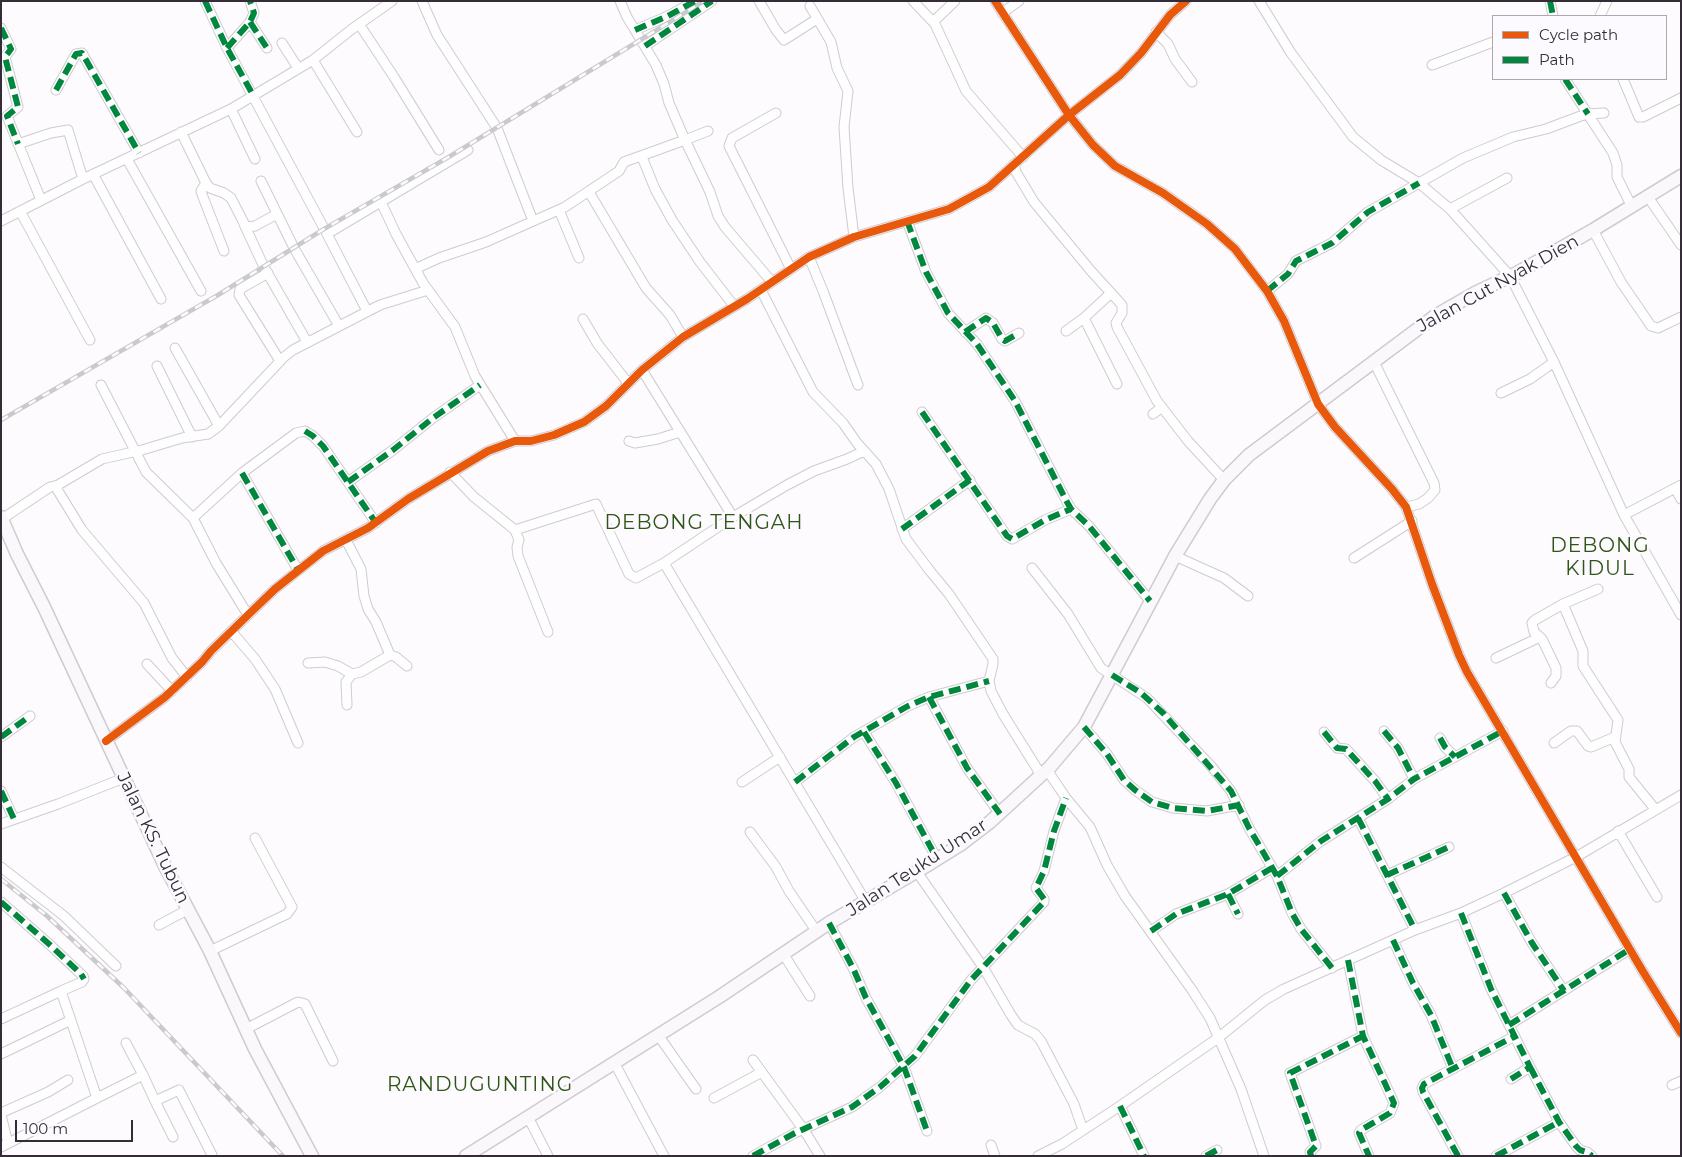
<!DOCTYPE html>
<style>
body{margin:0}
#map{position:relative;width:1682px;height:1157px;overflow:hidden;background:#fdfbfe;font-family:Montserrat,sans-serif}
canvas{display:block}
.frame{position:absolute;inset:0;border:2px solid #342d37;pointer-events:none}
.legend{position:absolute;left:1492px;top:15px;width:175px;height:65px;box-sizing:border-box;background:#fdfaff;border:1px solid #ada8af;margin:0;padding:6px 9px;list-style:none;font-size:15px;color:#342d37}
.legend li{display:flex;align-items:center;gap:10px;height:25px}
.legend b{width:25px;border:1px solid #ada8af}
.scale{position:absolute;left:15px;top:1120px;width:118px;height:22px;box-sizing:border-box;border:2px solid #342d37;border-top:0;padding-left:6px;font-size:15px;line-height:18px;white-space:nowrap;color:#342d37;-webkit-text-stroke:4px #fdfaff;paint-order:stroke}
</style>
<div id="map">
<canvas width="1682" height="1157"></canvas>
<div class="frame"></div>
<ul class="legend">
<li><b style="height:6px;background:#e8590c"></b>Cycle path</li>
<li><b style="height:6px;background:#00873e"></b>Path</li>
</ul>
<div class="scale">100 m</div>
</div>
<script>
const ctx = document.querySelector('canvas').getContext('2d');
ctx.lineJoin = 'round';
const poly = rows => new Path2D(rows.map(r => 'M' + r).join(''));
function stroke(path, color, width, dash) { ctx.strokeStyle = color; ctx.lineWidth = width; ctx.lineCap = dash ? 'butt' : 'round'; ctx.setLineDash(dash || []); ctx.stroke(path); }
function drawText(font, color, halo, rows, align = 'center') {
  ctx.font = font + ' Montserrat,sans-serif'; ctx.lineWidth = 5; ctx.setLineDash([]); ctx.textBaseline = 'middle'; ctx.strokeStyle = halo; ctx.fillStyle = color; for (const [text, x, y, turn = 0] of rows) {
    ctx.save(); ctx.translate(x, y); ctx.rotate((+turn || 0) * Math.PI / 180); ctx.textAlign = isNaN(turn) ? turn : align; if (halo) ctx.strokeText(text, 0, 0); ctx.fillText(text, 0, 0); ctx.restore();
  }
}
const street = poly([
 [205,1,227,48,327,234,367,311],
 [422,1,437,35,497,128,533,221],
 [759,1,776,30,784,40,817,19],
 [913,1,935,24,966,91,1023,157],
 [995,1,1069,115,1093,145,1115,166,1163,193,1207,224,1235,249,1267,291,1284,321,1318,404,1335,427,1392,489,1406,507,1432,584,1459,655,1467,672,1642,970,1681,1033],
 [1259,1,1291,53,1353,137,1381,160,1419,183,1450,209,1510,276,1554,362,1624,515,1681,615],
 [1550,1,1553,16],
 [810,6,831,42,837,68,848,91,844,127,848,188,854,237],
 [1002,13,1019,1],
 [1600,16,1607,1],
 [250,22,267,48],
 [933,22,955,1],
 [359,24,394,77,439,150],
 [1,28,11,49,5,57,18,107,7,116,41,200],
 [635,30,668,16,695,1],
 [1156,32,1168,44,1175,59,1192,82],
 [282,43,298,68],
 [645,46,712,1],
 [227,48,250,22,254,13,250,1],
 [313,60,357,132],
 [1432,65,1493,42],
 [1565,79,1613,153,1617,165,1617,177,1632,207],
 [1623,79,1639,117,1643,117,1681,98],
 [56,90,76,54,82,53,139,153],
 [231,109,255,159],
 [776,113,732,138,729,146,791,269],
 [708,131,685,140,710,192,718,216,725,227,772,282],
 [181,132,206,183,210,188,224,193,231,198,246,227,255,226,277,214],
 [18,144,51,133,68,130,83,179],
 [642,157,655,189,672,220,700,262,734,306],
 [127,159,201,291],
 [1014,164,1016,172,1034,202,1091,271,1122,305,1122,313,1116,323,1117,327,1157,401,1188,441,1224,480],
 [93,174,161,299],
 [261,181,294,248,339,326],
 [206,183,201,191,203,197,224,251],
 [589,192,646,288,670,315,683,337],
 [1648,197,1681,245],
 [381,202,396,234,423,283,455,327,475,376,515,441],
 [1450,209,1507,178],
 [559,210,579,258],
 [20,211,90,340],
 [1,221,83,179,231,109,313,60,352,29,392,1],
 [907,221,926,272,948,313,977,344,1015,401,1067,502,1071,509,1089,526,1150,601],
 [244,224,264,267,307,342],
 [1593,230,1621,282,1651,326,1658,328,1681,317],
 [327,234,468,150],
 [809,257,823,291,858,385],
 [415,269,439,258,486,242,565,207,619,171,624,162,685,140,669,103,664,84,656,65,627,17,620,1],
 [268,273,240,289,239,295,280,361],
 [761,290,813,392,843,423,857,443,876,464,889,489,906,539,930,571,949,594,993,659,993,664,989,681,991,691,1003,714,1041,775],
 [1267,291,1288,274,1296,261,1332,243,1368,212,1463,158,1513,137,1546,129,1586,114,1604,113],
 [1084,318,1117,384],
 [583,319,597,343,628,383],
 [1066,331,1084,318,1111,293],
 [965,332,986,318,993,323,1002,339,1005,341,1019,333],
 [175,348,219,426],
 [1374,362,1434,483,1435,490,1428,498,1419,504,1406,507],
 [157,366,192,437],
 [642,370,733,517],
 [101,385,146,472,193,518,216,563,248,615],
 [1501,393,1530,379,1554,362],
 [922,412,1007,536,1012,539,1045,520,1071,509],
 [1153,414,1162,407],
 [629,441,635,443,658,439,680,432],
 [864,451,847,459,814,471,787,485,733,517,664,563,866,902],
 [450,472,474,497,515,530,519,540,517,547,518,556,548,632],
 [242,473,298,570],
 [348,482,393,450,433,418,480,385],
 [55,486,82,530,144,603,172,658,187,677],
 [1675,488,1681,499],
 [1624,515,1681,485],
 [193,518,242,473,296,433,305,431,313,436,323,446,376,523],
 [2,519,50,487,58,485,102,459,142,450,182,438,208,434,219,426,284,357,293,350,380,305,428,290],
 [902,529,970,480],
 [515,530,596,504,629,574,636,578,664,563],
 [1175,556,1224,578,1248,596],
 [1354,558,1412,521],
 [1032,568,1068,614,1101,668,1147,698,1211,766,1231,791,1249,828,1277,876,1292,913,1301,929,1332,968],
 [1563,604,1583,651,1583,666,1618,720,1615,742,1629,769,1629,777,1655,809],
 [231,631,255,659,275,689,298,743],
 [390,655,396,657,407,666],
 [1496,658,1540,637],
 [308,663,325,662,338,666,352,674,361,672,390,655,376,622,368,609,364,596,361,569,346,540],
 [147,664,172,691],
 [1551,683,1556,676,1556,668,1542,639,1534,632,1532,623,1535,620,1563,604,1598,589],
 [929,697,967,768,1000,814],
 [347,705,346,682,352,674],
 [1084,727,1107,754,1124,780,1135,790,1152,802,1173,808,1207,811,1239,805],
 [1384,731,1398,748,1414,779],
 [864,732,896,783,937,859],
 [1324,732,1337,748,1346,749,1375,781,1388,799],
 [1,737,30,716],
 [1440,738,1445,747,1455,757],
 [106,741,165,697,202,662,211,651,248,615,275,589,323,551,368,528,408,499,488,451,515,441,531,441,554,435,584,422,606,406,642,370,683,337,747,299,809,257,854,237,949,209,989,187,1069,115,1120,75,1141,53,1170,15,1186,1],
 [1554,743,1571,731,1577,731,1588,746,1591,747,1615,737],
 [1047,770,1066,798,1090,827,1107,865,1125,896,1192,990,1210,1018,1241,1089,1264,1156],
 [742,782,780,757],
 [795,782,854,737,908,706,929,697,989,681],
 [1,791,14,819],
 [1358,818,1415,930],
 [1,824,58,804,124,778],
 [1618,831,1657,897],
 [750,832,776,867,789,891,817,932],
 [1,867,64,916,116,966],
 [917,872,983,967,1011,1015,1018,1025,1035,1034,1041,1041,1074,1104,1083,1130],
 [1387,875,1449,847],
 [1277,876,1321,841,1388,799,1414,779,1503,731],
 [1504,893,1532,943,1564,991],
 [1228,894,1238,914],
 [1,902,49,944,83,976,84,979,82,982,61,991],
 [1461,913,1491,989,1530,1067,1511,1079],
 [829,923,853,968,866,998,904,1067,927,1131],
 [159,925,187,910],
 [1151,931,1176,914,1228,894,1272,868],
 [1393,940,1413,983,1431,1015,1453,1069],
 [210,951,287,914,292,907,255,838],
 [784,955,810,996],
 [1348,960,1363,1036,1394,1103,1390,1113,1361,1130,1359,1133,1369,1156],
 [1,1019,61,991,97,1098,1,1147],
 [1509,1025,1630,949],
 [246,1029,298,1002,302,1003,305,1004,333,1061],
 [658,1035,696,1089],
 [126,1043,143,1075],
 [1,1054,71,1020],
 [753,1060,804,1130,820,1156],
 [614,1062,664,1156],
 [1530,1067,1559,1122,1576,1146,1580,1150,1587,1152,1592,1156],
 [1672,1085,1681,1081],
 [97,1098,143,1075,155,1101,179,1090,212,1155],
 [714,1098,762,1072],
 [155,1101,173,1137],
 [1120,1106,1144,1156],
 [1,1113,48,1092,68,1080],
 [1,1115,8,1143],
 [528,1117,548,1156],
 [991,1145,995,1156],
 [753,1156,795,1133,852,1107,880,1087,915,1056,971,980,1044,902,1044,899,1036,888,1044,871,1054,831,1066,798],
 [1038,1156,1062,1144,1120,1106,1218,1038,1265,1000,1284,989,1415,930,1461,913,1504,893,1576,857,1681,795],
 [1206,1156,1217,1150],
 [1311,1156,1310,1152,1316,1146,1290,1073,1363,1036],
 [1458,1156,1423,1092,1422,1088,1424,1084,1515,1036],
 [1496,1156,1559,1122]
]);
const secondary = poly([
 [1,517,17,554,44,607,165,866,210,951,255,1049,312,1156],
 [466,1156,719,997,829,923,931,863,960,845,990,822,1050,767,1084,727,1175,556,1210,499,1224,480,1249,455,1435,316,1475,293,1517,273,1593,230,1681,176]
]);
stroke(street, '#cfcbd1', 11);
stroke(secondary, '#cfcbd1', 15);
stroke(street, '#fffeff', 9);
stroke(secondary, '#faf8fb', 12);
const rail = poly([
 [1,420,218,295,324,229,447,158,704,1],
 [1,879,47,916,124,988,283,1156]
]);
stroke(rail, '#cac9cb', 4.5);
stroke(rail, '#fdfaff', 2.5, [8]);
stroke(poly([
 [205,1,227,48,253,95],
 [1550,1,1553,16],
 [250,22,267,48],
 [1,28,11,49,5,57,18,107,7,116,18,144],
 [635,30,668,16,695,1],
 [645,46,712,1],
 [227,48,250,22,254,13,250,1],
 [1565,79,1588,114],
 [56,90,76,54,82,53,139,153],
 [907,221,926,272,948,313,977,344,1015,401,1067,502,1071,509,1089,526,1150,601],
 [1267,291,1288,274,1296,261,1332,243,1368,212,1419,183],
 [965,332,986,318,993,323,1002,339,1005,341,1019,333],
 [922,412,1007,536,1012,539,1045,520,1071,509],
 [305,431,313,436,323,446,376,523],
 [242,473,298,570],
 [348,482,393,450,433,418,480,385],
 [902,529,970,480],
 [1112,675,1141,693,1163,713,1231,791,1249,828,1277,876,1292,913,1301,929,1332,968],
 [929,697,967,768,1000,814],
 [1084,727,1107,754,1124,780,1135,790,1152,802,1173,808,1207,811,1239,805],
 [1384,731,1398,748,1414,779],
 [864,732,896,783,937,859],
 [1324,732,1337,748,1346,749,1375,781,1388,799],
 [1,737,30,716],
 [1440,738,1445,747,1455,757],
 [795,782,854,737,908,706,929,697,989,681],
 [1,791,14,819],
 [1358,818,1415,930],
 [1387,875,1449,847],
 [1277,876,1321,841,1388,799,1414,779,1503,731],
 [1504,893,1532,943,1564,991],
 [1228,894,1238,914],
 [1,902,49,944,81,974,84,979],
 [1461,913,1491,989,1530,1067,1511,1079],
 [829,923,853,968,866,998,904,1067,927,1131],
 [1151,931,1176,914,1228,894,1272,868],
 [1393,940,1413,983,1431,1015,1453,1069],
 [1348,960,1363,1036,1394,1103,1390,1113,1361,1130,1359,1133,1369,1156],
 [1509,1025,1630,949],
 [1530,1067,1559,1122,1576,1146,1580,1150,1587,1152,1592,1156],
 [1120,1106,1144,1156],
 [753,1156,795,1133,852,1107,880,1087,915,1056,971,980,1044,902,1044,899,1036,888,1044,871,1054,831,1066,798],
 [1206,1156,1217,1150],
 [1311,1156,1310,1152,1316,1146,1290,1073,1363,1036],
 [1458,1156,1423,1092,1422,1088,1424,1084,1515,1036],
 [1496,1156,1559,1122]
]), '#00873e', 6, [12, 6]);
stroke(poly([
 [995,1,1069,115,1093,145,1115,166,1163,193,1207,224,1235,249,1267,291,1284,321,1318,404,1335,427,1392,489,1406,507,1432,584,1459,655,1467,672,1642,970,1681,1033],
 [106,741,165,697,202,662,211,651,248,615,275,589,323,551,368,528,408,499,488,451,515,441,531,441,554,435,584,422,606,406,642,370,683,337,747,299,809,257,854,237,949,209,989,187,1069,115,1120,75,1141,53,1170,15,1186,1]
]), '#e8590c', 8);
drawText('18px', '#342d37', '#fdfaff', [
 ["Jalan Cut Nyak Dien",1498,284,-29],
 ["Jalan KS. Tubun",153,838,64],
 ["Jalan Teuku Umar",917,868,-33]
]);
ctx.letterSpacing = '1px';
drawText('20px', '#2f5517', '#fdfaff', [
 ["DEBONG TENGAH",704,523],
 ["DEBONG",1600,546],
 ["KIDUL",1600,569],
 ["RANDUGUNTING",480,1085]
]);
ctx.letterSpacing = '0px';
</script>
